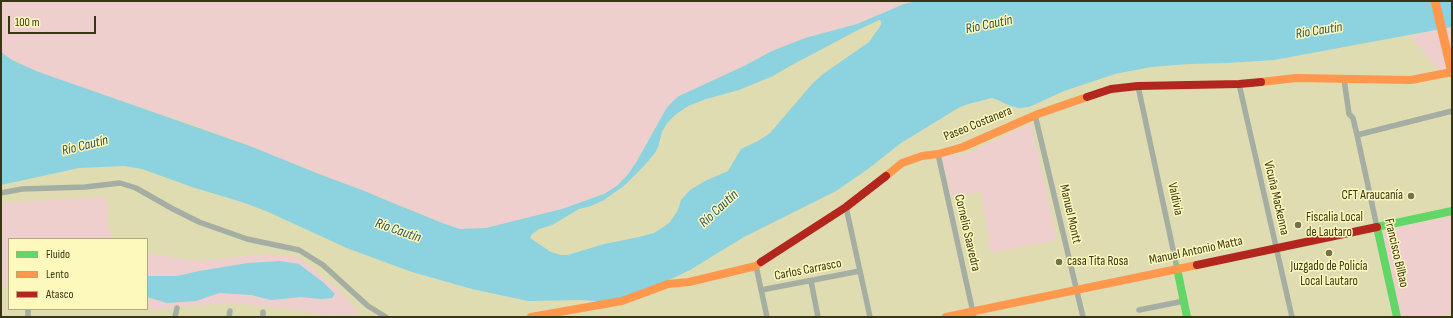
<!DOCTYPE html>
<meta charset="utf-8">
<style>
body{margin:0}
#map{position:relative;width:1453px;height:318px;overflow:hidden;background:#dfdcb2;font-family:"Sofia Sans Condensed",sans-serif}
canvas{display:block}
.frame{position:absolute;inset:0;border:2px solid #393616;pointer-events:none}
.legend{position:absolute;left:8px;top:238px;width:140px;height:72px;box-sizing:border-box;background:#fdf9bc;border:1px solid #afab7a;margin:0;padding:5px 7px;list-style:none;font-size:12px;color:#393616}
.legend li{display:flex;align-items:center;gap:8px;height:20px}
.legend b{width:20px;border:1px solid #afab7a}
.scale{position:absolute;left:8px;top:16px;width:88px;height:18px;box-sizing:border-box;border:2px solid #393616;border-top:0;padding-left:5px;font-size:12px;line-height:14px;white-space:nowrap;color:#393616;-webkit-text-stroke:3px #fdf9bc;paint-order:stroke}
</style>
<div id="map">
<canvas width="1453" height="318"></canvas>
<div class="frame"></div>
<ul class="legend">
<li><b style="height:5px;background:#63d668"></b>Fluido</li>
<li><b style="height:5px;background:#ff974d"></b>Lento</li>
<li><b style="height:5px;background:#b3261e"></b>Atasco</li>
</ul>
<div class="scale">100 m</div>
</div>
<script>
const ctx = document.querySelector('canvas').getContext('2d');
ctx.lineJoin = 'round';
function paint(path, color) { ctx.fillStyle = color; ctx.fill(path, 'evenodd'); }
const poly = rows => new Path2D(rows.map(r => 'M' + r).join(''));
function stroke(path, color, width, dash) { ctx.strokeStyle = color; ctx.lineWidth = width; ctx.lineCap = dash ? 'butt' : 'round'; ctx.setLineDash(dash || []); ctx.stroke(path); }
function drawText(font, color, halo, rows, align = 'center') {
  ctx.font = font + ' "Sofia Sans Condensed",sans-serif'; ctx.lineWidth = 3; ctx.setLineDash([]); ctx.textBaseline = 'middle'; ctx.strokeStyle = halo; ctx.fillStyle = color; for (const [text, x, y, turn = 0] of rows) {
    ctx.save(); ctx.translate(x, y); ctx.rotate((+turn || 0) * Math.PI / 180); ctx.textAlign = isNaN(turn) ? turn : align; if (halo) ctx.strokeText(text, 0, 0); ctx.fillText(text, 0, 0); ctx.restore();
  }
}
paint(poly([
 [1,1,917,1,904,4,857,24,805,38,772,51,744,66,679,96,662,116,637,161,629,173,618,185,604,194,562,209,486,228,460,229,416,213,367,192,319,174,250,146,188,123,94,92,19,65,1,52],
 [1452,27,1452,75,1442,74,1410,36],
 [1031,123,1057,240,991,253,981,192,952,196,941,156,966,154],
 [103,197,108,202,107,222,113,239,9,239,9,287,1,285,1,203],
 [1452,216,1452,313,1436,317,1400,317,1383,236,1385,232,1391,229],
 [147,253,196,261,265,254,298,257,341,291,360,314,333,316,281,308,229,303,174,307,157,310,147,309,147,297,167,303,196,301,219,293,251,295,271,300,301,297,321,299,299,264,280,261,248,263,199,271,177,276,147,276]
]), '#eecfcd');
paint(poly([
 [917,1,1452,1,1452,27,1274,60,1227,63,1189,64,1151,67,1115,74,1064,91,1029,107,1019,108,1010,106,998,100,992,98,968,104,960,107,901,143,868,169,836,191,744,237,690,270,669,280,647,290,608,302,581,300,528,301,472,289,412,272,349,249,266,211,242,202,195,188,142,169,124,166,79,168,1,185,1,52,12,60,36,71,250,146,319,174,367,192,388,201,445,224,460,229,486,228,562,209,604,194,618,185,629,173,637,161,666,109,670,104,679,96,744,66,772,51,805,38,857,24,904,4],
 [879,20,881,21,881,25,869,42,823,74,813,83,770,133,758,141,741,149,728,171,705,181,690,190,681,200,678,210,670,222,662,228,654,233,639,237,604,244,568,255,561,255,551,252,530,238,531,235,539,229,552,225,579,209,591,206,604,200,625,185,643,167,655,153,658,147,662,132,667,123,675,115,688,106,706,99,739,90,773,76,790,66,860,29],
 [280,261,299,264,324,283,335,294,332,298,321,299,301,297,271,300,251,295,219,293,196,301,167,303,147,297,147,276,177,276,199,271,248,263]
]), '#8cd2df');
stroke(poly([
 [1344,79,1349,114,1353,118,1357,135,1377,227],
 [1239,84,1292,317],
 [1138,86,1177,268],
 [1035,115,1083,317],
 [1357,135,1452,111],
 [938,154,974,317],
 [1,193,22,189,85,187,120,183,136,188,173,209,199,222,247,239,299,250,323,265,368,306,386,317],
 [846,207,870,317],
 [756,266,767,317],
 [811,281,818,317],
 [761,290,860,271],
 [1139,310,1184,301],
 [28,317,28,309],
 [175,317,177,308],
 [229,317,230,311],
 [263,317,263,312]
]), '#a4aea3', 5.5);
stroke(poly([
 [1177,268,1187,317],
 [1397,317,1377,227,1452,211]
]), '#63d668', 8);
stroke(poly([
 [1261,82,1296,78,1411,80,1452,72],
 [886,176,902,163,922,156,938,154,963,147,1038,114,1087,97],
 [531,317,622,301,668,284,689,282,756,266,761,262],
 [946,317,1197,265]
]), '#ff974d', 8);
stroke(poly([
 [1087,97,1111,89,1138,86,1239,84,1261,82],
 [761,262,846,207,886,176],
 [1197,265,1377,227]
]), '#b3261e', 8);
stroke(poly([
 [1435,1,1452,73]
]), '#ff974d', 9);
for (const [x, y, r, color] of [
 [1411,196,4,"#73704d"],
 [1298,225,4,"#73704d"],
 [1329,253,4,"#73704d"],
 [1059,262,4,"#73704d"]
]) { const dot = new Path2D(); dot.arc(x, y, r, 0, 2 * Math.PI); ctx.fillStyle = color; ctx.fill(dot); stroke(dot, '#fdf9bc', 1.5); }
drawText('13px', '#393616', '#fdf9bc', [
 ["Paseo Costanera",978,124,-22],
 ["Vicuña Mackenna",1276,198,77],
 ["Valdivia",1175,199,78],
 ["Manuel Montt",1070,214,77],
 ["Cornelio Saavedra",967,233,77],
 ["Manuel Antonio Matta",1196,251,-12],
 ["Francisco Bilbao",1396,253,77],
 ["Carlos Carrasco",808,270,-11]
]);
drawText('13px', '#393616', '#fdf9bc', [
 ["CFT Araucanía",1403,196,"right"],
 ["Fiscalia Local",1306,218],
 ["de Lautaro",1306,233],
 ["casa Tita Rosa",1067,262],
 ["Juzgado de Policía",1329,267,"center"],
 ["Local Lautaro",1329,282,"center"]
], 'left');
drawText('italic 14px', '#295464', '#fdf9bc', [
 ["Río Cautín",989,25,-12],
 ["Río Cautín",1319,31,-9],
 ["Río Cautín",85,146,-14],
 ["Río Cautín",719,209,-43],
 ["Río Cautín",398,231,19]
]);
</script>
